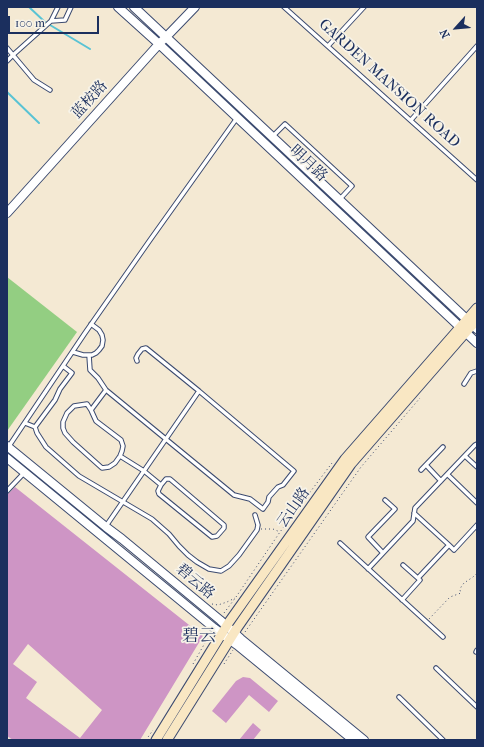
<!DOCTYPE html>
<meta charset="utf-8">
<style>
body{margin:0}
#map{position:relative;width:484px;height:747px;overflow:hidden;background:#f4e9d3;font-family:"IM FELL French Canon",serif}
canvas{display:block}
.frame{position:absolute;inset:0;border:8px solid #1b2f5e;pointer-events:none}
.north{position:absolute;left:436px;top:8px;width:40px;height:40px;-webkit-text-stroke:3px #f7f3e8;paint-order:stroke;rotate:243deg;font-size:11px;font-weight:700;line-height:16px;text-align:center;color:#1b2f5e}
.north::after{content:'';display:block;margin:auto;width:14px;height:18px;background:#1b2f5e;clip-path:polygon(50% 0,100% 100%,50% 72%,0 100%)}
.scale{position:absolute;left:8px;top:16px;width:91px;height:18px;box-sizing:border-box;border:2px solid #1b2f5e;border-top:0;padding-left:5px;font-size:12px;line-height:14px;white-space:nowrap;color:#1b2f5e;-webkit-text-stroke:3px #f7f3e8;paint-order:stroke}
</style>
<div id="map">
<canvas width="484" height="747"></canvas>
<div class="frame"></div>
<div class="north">N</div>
<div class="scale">100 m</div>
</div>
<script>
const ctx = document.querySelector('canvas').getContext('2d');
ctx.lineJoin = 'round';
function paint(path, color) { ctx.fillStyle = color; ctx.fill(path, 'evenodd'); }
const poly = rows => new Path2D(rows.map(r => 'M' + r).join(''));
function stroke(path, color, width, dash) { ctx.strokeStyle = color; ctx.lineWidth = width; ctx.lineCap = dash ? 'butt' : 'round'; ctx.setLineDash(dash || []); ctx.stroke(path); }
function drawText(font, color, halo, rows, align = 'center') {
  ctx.font = font + ' "IM FELL French Canon","Noto Serif SC",serif'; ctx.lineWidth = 3.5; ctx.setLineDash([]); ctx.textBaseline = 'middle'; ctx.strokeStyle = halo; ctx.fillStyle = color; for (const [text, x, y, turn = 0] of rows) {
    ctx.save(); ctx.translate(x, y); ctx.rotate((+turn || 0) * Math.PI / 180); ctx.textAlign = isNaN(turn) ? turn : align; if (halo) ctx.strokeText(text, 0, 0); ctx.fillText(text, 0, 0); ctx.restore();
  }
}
paint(poly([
 [7,277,77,332,7,431]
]), '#93ce82');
stroke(poly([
 [29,7,45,22,90,49],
 [7,92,39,123]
]), '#59c3d4', 2);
paint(poly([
 [15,487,203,636,140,740,13,740,7,736,7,494,9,493],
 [28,644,102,710,80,738,26,698,37,682,13,664],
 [243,677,250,678,278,701,269,712,249,695,226,723,212,711,236,681],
 [253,723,261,730,253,740,239,740]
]), '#ce95c5');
const service = poly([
 [284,7,477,180],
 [51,21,65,20,71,7],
 [328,46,364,7],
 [7,48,34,80,50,90],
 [7,61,13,55,51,21,58,7],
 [411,120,477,46],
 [273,136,285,124,352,186,339,200],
 [73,352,83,355,92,355,96,353,99,350,102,346,103,340,102,335,99,330,91,324],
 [89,355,90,370,98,378,106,390,234,495,250,499,263,509,268,502,269,497,278,487,283,485,294,471,199,391],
 [63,366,72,373,60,389,55,400,35,427,37,433,46,447,79,476,152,519,169,534,179,546,188,555,197,562,209,569,221,571,229,566,239,555,257,530,258,525,255,515],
 [464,384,471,373,477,371],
 [91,410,87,404,74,406,67,413,63,422,63,428,65,433,73,442,102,468,109,467,115,463,120,456,122,451,123,446,121,440,96,421,91,410,106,390],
 [25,423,35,427],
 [9,446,85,333,150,240,237,118],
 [120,456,144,471,161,485,166,479,170,479,224,525,224,528,217,536,212,537,159,494,158,491,161,485],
 [465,456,477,467],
 [426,465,441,481],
 [421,470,443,447],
 [448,475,477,503],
 [7,491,24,473],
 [414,513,449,545,418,578],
 [106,526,199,391,146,348,142,349,138,354,136,358,137,361],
 [340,543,443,637],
 [449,545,454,550,477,525],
 [383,553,368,537,395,509,385,500],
 [368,569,413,521,415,508,475,445,477,444],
 [402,600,420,580,403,565],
 [476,652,477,650],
 [436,668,477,707],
 [399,697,443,740]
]);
const tertiary = poly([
 [118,7,159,44,477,343],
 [134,7,477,329],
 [7,213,159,44,169,34,195,7],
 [7,446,106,527,122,539,220,620,241,639,364,740],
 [7,458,214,628,237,645,353,740]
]);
const secondary = poly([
 [156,740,229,622,345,459,477,308],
 [167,740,237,628,351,464,466,332,477,320]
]);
stroke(service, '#3c4b70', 5.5);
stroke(tertiary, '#3c4b70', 10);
stroke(secondary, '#3c4b70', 11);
stroke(poly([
 [261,529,273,529,280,532],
 [212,604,218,605,227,602,235,598],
 [224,613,236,597,280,532,332,463],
 [429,619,450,597,461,593,460,590,461,587,464,583,473,577,477,573],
 [245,632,361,467,420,398],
 [193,664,210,634],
 [224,664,233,650],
 [146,740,153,730]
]), '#3c4b70', 1, [1, 3]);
stroke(service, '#fff', 3.5);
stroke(tertiary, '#fff', 8);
stroke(secondary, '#f9e7c3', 9);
drawText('15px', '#1b2f5e', '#f7f3e8', [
 ["GARDEN MANSION ROAD",389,84,42],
 ["蓝桉路",90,100,-48],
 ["明月路",308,164,43],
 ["云山路",294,508,-55],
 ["碧云路",195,582,40]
]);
drawText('17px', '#1b2f5e', '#f7f3e8', [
 ["碧云",199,637]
]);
</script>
